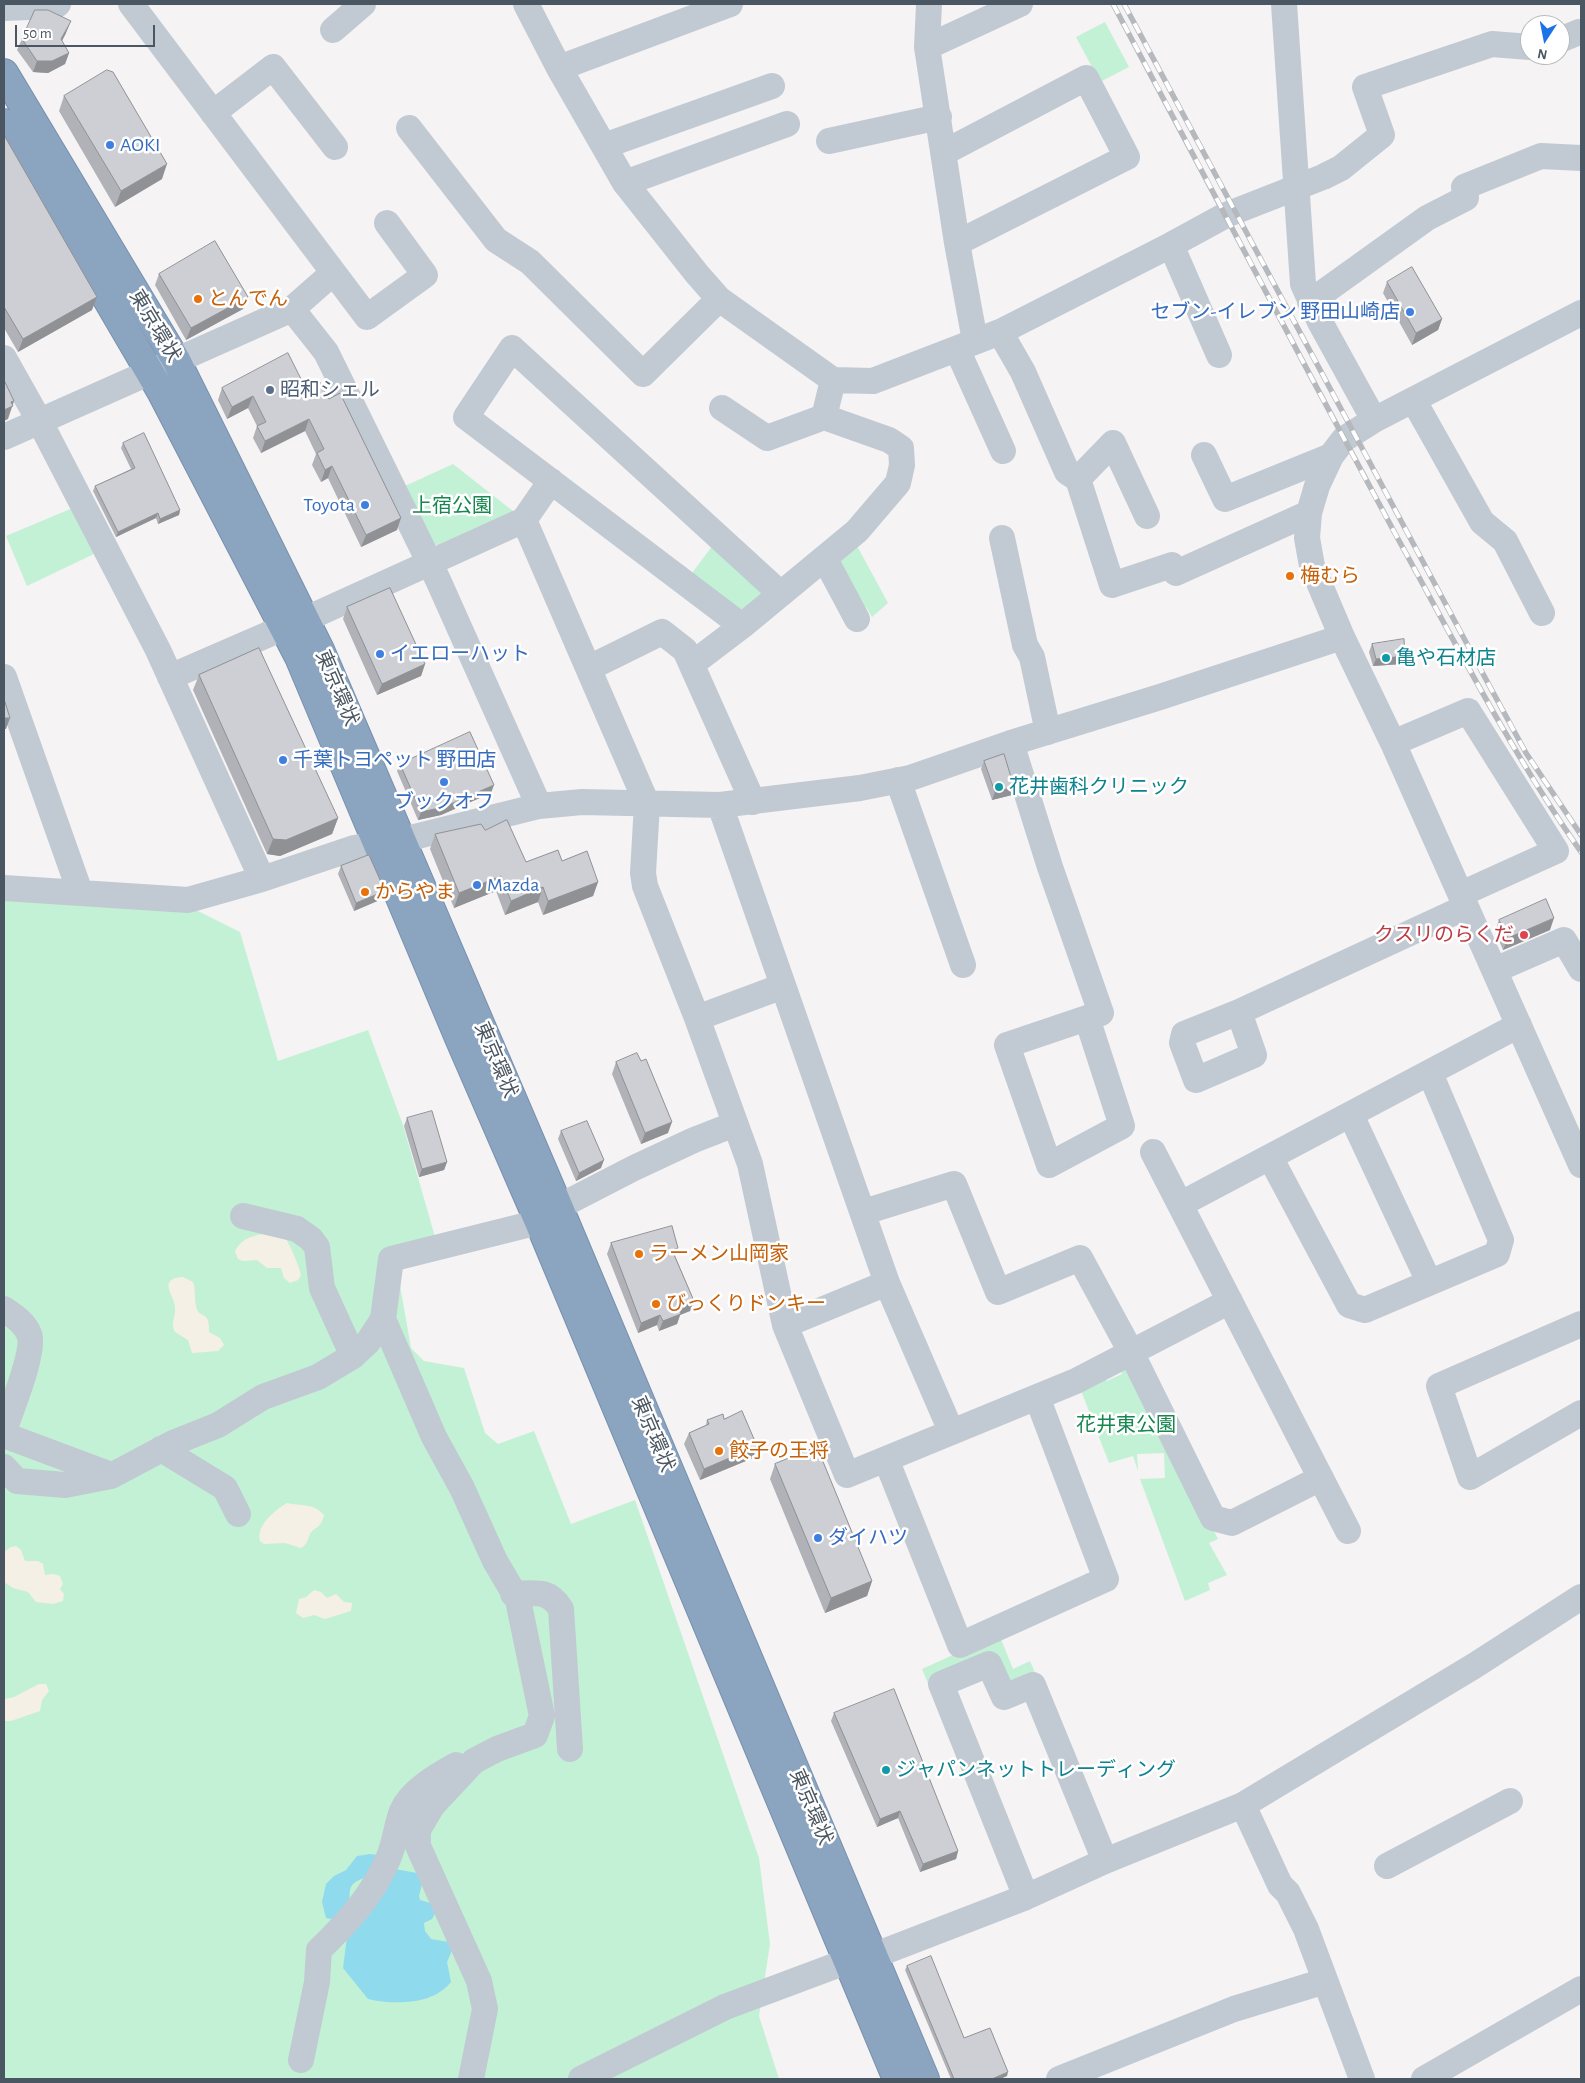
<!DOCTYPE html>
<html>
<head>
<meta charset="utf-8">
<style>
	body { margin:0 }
	#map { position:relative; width:1585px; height:2083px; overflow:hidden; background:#f5f3f3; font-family:"Alegreya Sans",sans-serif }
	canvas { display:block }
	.frame { position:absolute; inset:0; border:5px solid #4a5661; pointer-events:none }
	.north { position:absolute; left:1520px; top:15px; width:50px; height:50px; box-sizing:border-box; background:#fff; border:1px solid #b7bbc0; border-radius:50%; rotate:191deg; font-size:14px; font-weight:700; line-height:20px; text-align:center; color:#4a5661 }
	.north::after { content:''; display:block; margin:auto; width:18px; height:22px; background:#1a73e8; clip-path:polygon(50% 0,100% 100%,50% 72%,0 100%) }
	.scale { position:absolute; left:15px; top:25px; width:140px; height:22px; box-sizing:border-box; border:2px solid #4a5661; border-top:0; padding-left:6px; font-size:15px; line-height:18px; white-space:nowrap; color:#4a5661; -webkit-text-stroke:4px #fff; paint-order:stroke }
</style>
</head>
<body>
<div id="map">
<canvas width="1585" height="2083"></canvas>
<div class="frame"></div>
<div class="north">N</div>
<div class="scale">50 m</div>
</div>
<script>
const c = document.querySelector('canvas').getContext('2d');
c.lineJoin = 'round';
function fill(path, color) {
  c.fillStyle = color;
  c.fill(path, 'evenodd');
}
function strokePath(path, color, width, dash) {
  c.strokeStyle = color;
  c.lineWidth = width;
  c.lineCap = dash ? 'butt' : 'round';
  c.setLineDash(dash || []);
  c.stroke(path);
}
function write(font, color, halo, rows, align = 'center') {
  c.font = font + ' "Alegreya Sans","Noto Sans JP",sans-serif';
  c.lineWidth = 5;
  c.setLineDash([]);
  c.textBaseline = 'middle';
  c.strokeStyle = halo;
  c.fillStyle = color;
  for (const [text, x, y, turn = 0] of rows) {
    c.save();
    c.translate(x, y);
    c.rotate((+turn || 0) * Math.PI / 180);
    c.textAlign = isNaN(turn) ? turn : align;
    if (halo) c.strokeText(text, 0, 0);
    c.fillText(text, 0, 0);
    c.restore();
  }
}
fill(new Path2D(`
	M 1105,22 L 1129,67 L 1100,82 L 1076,37 Z
	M 453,464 L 518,515 L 443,547 L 432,544 L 405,486 Z
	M 75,507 L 98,552 L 27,586 L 6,536 Z
	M 856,544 L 888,603 L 872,617 L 866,607 L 857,605 L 838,556 Z
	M 713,545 L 761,588 L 761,596 L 742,612 L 689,577 Z
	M 4,897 L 188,906 L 240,932 L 278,1061 L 368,1030 L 403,1125 L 437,1244 L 397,1268 L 411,1348 L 424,1361 L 464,1368 L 485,1433 L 498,1444 L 534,1431 L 571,1524 L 635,1500 L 759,1858 L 770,1944 L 759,2016 L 779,2079 L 4,2079 Z
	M 1120,1367 L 1131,1371 L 1218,1539 L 1209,1543 L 1227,1575 L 1208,1583 L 1210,1590 L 1185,1601 L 1140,1479 L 1165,1478 L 1164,1453 L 1137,1454 L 1138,1471 L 1133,1456 L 1109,1463 L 1080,1388 L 1104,1375 L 1107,1381 L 1122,1374 Z
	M 999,1634 L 1013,1669 L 1030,1661 L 1036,1675 L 1012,1687 L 992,1657 L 929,1686 L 922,1669 Z`), '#c3f1d5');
fill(new Path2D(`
	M 262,1234 L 286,1239 C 290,1245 300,1268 301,1275 L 298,1280 L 290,1283 L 284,1278 L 281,1268 L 267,1268 L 257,1260 L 243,1261 L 238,1259 L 235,1251 C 241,1239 250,1237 262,1234 Z
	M 183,1277 L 193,1282 C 196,1290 194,1297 196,1306 C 199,1321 210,1308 209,1332 L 220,1338 L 224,1345 L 218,1351 L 192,1353 L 188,1340 L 175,1332 C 170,1322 176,1317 175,1308 C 175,1295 156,1279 183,1277 Z
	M 287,1503 C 300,1506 314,1503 324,1515 C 321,1529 315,1526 310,1534 C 307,1540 308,1544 301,1548 L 285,1543 L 264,1544 L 260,1541 C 256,1525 275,1510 287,1503 Z
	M 16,1546 L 21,1550 L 25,1561 L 38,1561 L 43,1564 L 45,1575 L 53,1574 L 60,1576 L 63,1584 L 60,1589 L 64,1594 L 63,1601 L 53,1604 L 36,1602 L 28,1592 L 13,1588 L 4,1582 L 4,1552 L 11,1547 Z
	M 314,1590 L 321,1592 L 327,1598 L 336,1594 L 344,1602 L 352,1603 L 351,1611 L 325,1619 L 314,1615 L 303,1618 L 296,1613 L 299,1599 L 306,1597 Z
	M 39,1684 L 46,1684 L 49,1691 L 42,1700 L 40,1711 L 11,1721 L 4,1721 L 4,1699 L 14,1697 Z`), '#f5f0e5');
fill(new Path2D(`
	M 370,1854 L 378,1855 L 370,1876 C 349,1883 349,1885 350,1906 L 337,1920 L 326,1918 L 322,1902 L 326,1884 L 334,1876 L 346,1870 L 357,1856 Z
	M 395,1869 L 417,1873 L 423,1880 L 419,1896 L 420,1900 L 434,1904 L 436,1912 L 432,1919 L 424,1923 L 425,1931 L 431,1939 L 449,1942 L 453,1948 L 447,1962 L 451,1982 C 433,2005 395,2005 368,1999 L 343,1968 L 347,1937 Z`), '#90daee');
const highway = new Path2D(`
	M 4,73 L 176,360 L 320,650 L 559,1208 L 925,2079
	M 4,123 L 162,393 L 299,657 L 459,1038 L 539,1222 L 897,2079`);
strokePath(highway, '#7690ad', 30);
strokePath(new Path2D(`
	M 131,4 L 367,317 L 425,275 L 387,223
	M 526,4 L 559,68 L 625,183 L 697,274 L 719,299 L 833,380 L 873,381 L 1000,332 L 1171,245 L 1226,215 L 1323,177 L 1341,168 L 1382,135 L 1365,87 L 1492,44 L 1530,47
	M 929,4 L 927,47 L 957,243 L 975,341
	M 1284,4 L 1303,284 L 1320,322 L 1374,420
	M 4,8 L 54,6 L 58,4
	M 333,30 L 363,4
	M 1560,40 L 1579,32
	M 927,47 L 1020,4
	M 559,68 L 730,4
	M 213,113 L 273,67 L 335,147
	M 409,128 L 496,240 L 530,262 L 643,374 L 719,299
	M 829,141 L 939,117
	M 604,146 L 772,86
	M 945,152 L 1086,78 L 1127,157 L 957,243
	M 625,183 L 787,124
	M 1171,245 L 1219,355
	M 1310,302 L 1427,218 L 1466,198 L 1464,187 L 1541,156 L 1581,158
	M 292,309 L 326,352 L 438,580 L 539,806
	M 1581,313 L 1374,420 L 1344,439 L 1331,456 L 1317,486 L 1309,513 L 1307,538 L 1312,566 L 1342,637 L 1393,743 L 1581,1165
	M 1000,332 L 1023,372 L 1067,472 L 1078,479 L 1112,585 L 1172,565 L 1176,573 L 1309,513
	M 957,349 L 1003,451
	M 4,358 L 40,422 L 158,650 L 262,879
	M 1414,401 L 1482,522 L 1505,541 L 1542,613
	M 722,408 L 767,438 L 824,417
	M 4,437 L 292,309 L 333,273
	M 1204,455 L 1225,499 L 1331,456
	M 1078,479 L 1113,443 L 1147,516
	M 524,520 L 647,804 L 643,873 L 645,886 L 697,1018 L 750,1164 L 785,1325 L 847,1475 L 1076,1381 L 1230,1301
	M 1002,538 L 1025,645 L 1032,657 L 1048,732
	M 825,559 L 857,619
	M 306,619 L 524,520 L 551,481
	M 742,626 L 466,417 L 512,348 L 781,594
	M 692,664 L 742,626 L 857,531 L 898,483 L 902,465 L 901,448 L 889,440 L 824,417 L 833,380
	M 589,668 L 662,632 L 685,650 L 753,802
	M 4,677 L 80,892
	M 170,677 L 269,634
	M 1011,743 L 1050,867 L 1101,1013 L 1087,1018
	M 1393,743 L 1468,711 L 1556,851 L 1461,894
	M 898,780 L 963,965
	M 720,805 L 887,1283 L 951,1431
	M 4,888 L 188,900 L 262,879 L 354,848 L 402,840 L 539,806 L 582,802 L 720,805 L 860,788 L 910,778 L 1011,743 L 1160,697 L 1342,637
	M 1495,970 L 1564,940 L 1581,969
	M 1239,1012 L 1254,1055 L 1196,1080 L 1182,1043 L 1184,1034 L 1239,1012 L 1466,907
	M 697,1018 L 783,986
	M 1087,1018 L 1122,1126 L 1049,1165 L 1007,1045 Z
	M 1351,1115 L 1429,1282
	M 1153,1152 L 1348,1531
	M 1270,1157 L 1349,1305 L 1365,1310 L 1497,1254 L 1501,1240 L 1430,1073
	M 1181,1204 L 1519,1025
	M 864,1212 L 954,1184 L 998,1292 L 1080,1258 L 1131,1352 L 1213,1518 L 1232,1523 L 1321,1478
	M 243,1216 L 297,1229 L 311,1239 L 317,1247 L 322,1288 L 353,1356
	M 4,1309 C 13,1315 25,1323 29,1334 C 36,1350 10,1412 4,1431
	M 1581,1324 L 1439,1386 L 1470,1477 L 1581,1413
	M 785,1325 L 887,1283
	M 4,1435 L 111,1475
	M 161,1449 L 225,1488 L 238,1514
	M 886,1459 L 960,1645 L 1106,1579 L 1037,1397
	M 4,1467 L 17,1481 L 65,1485 L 111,1476 L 173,1443 L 218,1425 L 263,1397 L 318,1377 L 353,1356 L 368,1342 L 383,1319
	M 513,1594 C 536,1593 548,1589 561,1609 L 570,1749
	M 1243,1805 L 1280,1885 L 1288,1893 L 1306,1929 L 1362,2079
	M 1387,1866 L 1510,1801
	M 1026,1897 L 941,1684 L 989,1664 L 1004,1697 L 1033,1685 L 1105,1861
	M 301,2060 L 317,1982 L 319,1950 C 346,1924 373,1895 388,1859 C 395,1844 396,1826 402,1811 C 410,1791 438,1775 456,1765
	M 471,2079 L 485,2009 L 479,1981 L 418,1846 L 418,1830 L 432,1806 L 474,1761 L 497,1749 L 535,1735 L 542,1716 L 518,1600 L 495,1561 L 462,1488 L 434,1437 L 383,1319 L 391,1259 L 539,1222 L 572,1200 L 634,1168 L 694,1140 L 735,1124
	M 581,2079 L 725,2007 L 848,1961 L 873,1956 L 1026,1897 L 1105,1861 L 1243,1805 L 1474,1666 L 1581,1597
	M 1059,2079 L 1234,2009 L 1325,1981
	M 1424,2079 L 1581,1989`), '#c1cad2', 26);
strokePath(highway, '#8ba5c1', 28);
const rail = new Path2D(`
	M 1113,4 C 1208,181 1301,360 1397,537 C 1456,644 1511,752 1581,852
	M 1124,4 L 1489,685 L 1526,753 L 1581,835`);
strokePath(rail, '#b5b8bd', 5.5);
strokePath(rail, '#fff', 4, [11]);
fill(new Path2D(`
	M 66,33 L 62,41 L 69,53 L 65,64 L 48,73 L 33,72 L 17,50 L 22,39 Z
	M 64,96 L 162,179 L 115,207 L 59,111 Z
	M 4,135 L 92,310 L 18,352 L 4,328 Z
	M 159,274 L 243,309 L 186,340 L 155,285 Z
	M 1387,282 L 1442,319 L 1438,330 L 1412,345 L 1383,293 Z
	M 222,388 L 306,389 L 397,530 L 361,547 L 328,478 L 321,482 L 312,465 L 316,454 L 305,431 L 261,453 L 253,438 L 257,426 L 248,408 L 227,419 L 218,400 Z
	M 123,443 L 180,510 L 179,515 L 158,524 L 156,518 L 116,537 L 93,491 L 95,486 L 131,469 L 121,448 Z
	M 347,607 L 425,664 L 421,676 L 377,695 L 343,619 Z
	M 1372,644 L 1405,656 L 1402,664 L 1373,666 L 1369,652 Z
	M 199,675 L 338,818 L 332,834 L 280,856 L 267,854 L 193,690 Z
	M 984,761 L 1014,787 L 1012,795 L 992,800 L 981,769 Z
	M 400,764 L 491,793 L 441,815 L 418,820 L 397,771 Z
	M 485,830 L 526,862 L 562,861 L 598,882 L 593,896 L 543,915 L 538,902 L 505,915 L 496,891 L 454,908 L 430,849 L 435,834 Z
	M 341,866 L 385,891 L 382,899 L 354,911 L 338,874 Z
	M 1499,920 L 1550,930 L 1503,950 L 1495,931 Z
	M 616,1062 L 668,1133 L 641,1144 L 612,1074 Z
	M 407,1118 L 447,1162 L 444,1170 L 419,1177 L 404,1126 Z
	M 561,1131 L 601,1168 L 576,1181 L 558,1139 Z
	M 611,1243 L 678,1248 L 675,1256 L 694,1301 L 690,1311 L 680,1315 L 677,1324 L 659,1331 L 657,1325 L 638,1333 L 607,1254 Z
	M 724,1419 L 753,1458 L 700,1480 L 684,1444 L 689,1433 L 706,1425 L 707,1420 Z
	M 775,1464 L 872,1581 L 867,1596 L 825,1613 L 770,1479 Z
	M 834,1713 L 958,1851 L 956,1859 L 920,1872 L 898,1818 L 877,1827 L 831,1721 Z
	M 907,1966 L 964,2038 L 1007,2076 L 1000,2079 L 951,2079 L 905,1970 Z`), '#b0b2b7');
fill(new Path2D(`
	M 71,21 L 66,33 L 57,50 L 61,39 Z
	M 69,53 L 65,64 L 48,73 L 33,72 L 37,61 Z
	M 167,164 L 162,179 L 115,207 L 121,191 Z
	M 97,297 L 92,310 L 18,352 L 23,339 Z
	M 248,297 L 243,309 L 186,340 L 191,328 Z
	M 1442,319 L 1438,330 L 1412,345 L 1416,333 Z
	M 253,396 L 248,408 L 227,419 L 232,407 Z
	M 14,401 L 8,419 L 4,421 L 4,410 L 11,402 Z
	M 309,419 L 305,431 L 261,453 L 265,441 Z
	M 332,466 L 328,478 L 321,482 L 325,470 Z
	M 180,510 L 179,515 L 158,524 L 160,519 Z
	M 158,513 L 156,518 L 116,537 L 118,532 Z
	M 401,518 L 397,530 L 361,547 L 366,535 Z
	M 1405,656 L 1402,664 L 1373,666 L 1376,659 Z
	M 425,664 L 421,676 L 377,695 L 382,684 Z
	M 4,718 L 10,718 L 6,729 L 4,729 Z
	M 494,785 L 491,793 L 441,815 L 418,820 L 421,812 Z
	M 1014,787 L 1012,795 L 992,800 L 995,792 Z
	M 338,818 L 332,834 L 280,856 L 267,854 L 273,839 Z
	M 501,876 L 496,891 L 454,908 L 459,893 Z
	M 598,882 L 593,896 L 543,915 L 548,901 Z
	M 543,887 L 538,902 L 505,915 L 511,901 Z
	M 385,891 L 382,899 L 354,911 L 356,903 Z
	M 1554,918 L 1550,930 L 1503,950 L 1508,938 Z
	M 672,1122 L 668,1133 L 641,1144 L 645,1133 Z
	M 604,1160 L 601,1168 L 576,1181 L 579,1173 Z
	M 447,1162 L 444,1170 L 419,1177 L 422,1169 Z
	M 678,1248 L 674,1258 L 672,1250 Z
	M 694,1301 L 690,1311 L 680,1315 L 677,1324 L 659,1331 L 663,1321 L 678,1307 Z
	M 660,1315 L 657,1325 L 638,1333 L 641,1323 Z
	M 757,1446 L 753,1458 L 700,1480 L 704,1469 Z
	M 872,1581 L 867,1596 L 825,1613 L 831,1598 Z
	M 900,1811 L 898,1818 L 877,1827 L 880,1819 Z
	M 958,1851 L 956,1859 L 920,1872 L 923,1864 Z
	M 1008,2072 L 1007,2076 L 1000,2079 L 992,2079 Z`), '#909195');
const building = new Path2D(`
	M 35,10 L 48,10 L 71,21 L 61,39 L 69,53 L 52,61 L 37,61 L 22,39 Z
	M 107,70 L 113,72 L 167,164 L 121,191 L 64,96 Z
	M 4,135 L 97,297 L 23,339 L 4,307 Z
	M 215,241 L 248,297 L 191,328 L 159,274 Z
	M 1412,267 L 1442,319 L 1416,333 L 1387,282 Z
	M 288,353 L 306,389 L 320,382 L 329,399 L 340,393 L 401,518 L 366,535 L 332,466 L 325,470 L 317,453 L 324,449 L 309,419 L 265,441 L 257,426 L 266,422 L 253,396 L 232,407 L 222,388 Z
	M 4,380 L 14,401 L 11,402 L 13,406 L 4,410 Z
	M 144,433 L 180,510 L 160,519 L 158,513 L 118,532 L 95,486 L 135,468 L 123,443 Z
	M 390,588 L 425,664 L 382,684 L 347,607 Z
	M 1404,639 L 1405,656 L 1376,659 L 1372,644 Z
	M 259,648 L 338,818 L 286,840 L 273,839 L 199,675 Z
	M 4,699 L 10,718 L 4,718 Z
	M 470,732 L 494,785 L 444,807 L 421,812 L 400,764 Z
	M 1004,754 L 1014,787 L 995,792 L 984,761 Z
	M 507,820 L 526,862 L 558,850 L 562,861 L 587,851 L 598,882 L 548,901 L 543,887 L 511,901 L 501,876 L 459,893 L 435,834 L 481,824 L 485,830 Z
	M 369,855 L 385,891 L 356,903 L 341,866 Z
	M 1546,899 L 1554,918 L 1508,938 L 1499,920 Z
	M 637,1053 L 641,1061 L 646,1059 L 672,1122 L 645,1133 L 616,1062 Z
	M 432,1111 L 447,1162 L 422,1169 L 407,1118 Z
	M 587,1121 L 604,1160 L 579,1173 L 561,1131 Z
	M 672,1226 L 678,1248 L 672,1250 L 694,1301 L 678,1307 L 681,1314 L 663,1321 L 660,1315 L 641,1323 L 611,1243 Z
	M 742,1411 L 757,1446 L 704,1469 L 689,1433 L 709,1424 L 707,1420 L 723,1414 L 724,1419 Z
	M 817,1447 L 872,1581 L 831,1598 L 775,1464 Z
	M 894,1689 L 958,1851 L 923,1864 L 900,1811 L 880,1819 L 834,1713 Z
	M 931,1956 L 964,2038 L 990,2028 L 1008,2072 L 992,2079 L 954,2079 L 907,1966 Z`);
fill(building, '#cdcfd5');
strokePath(building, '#909195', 1);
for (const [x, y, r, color] of [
	[110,145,5,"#3f7fe0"],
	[198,299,5,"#e8710a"],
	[1410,312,5,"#3f7fe0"],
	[270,390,5,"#5c6f8a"],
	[365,505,5,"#3f7fe0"],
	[1290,576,5,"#e8710a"],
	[380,654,5,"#3f7fe0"],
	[1386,658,5,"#0f9aa8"],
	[283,760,5,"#3f7fe0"],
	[444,782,5,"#3f7fe0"],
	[999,787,5,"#0f9aa8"],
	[477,885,5,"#3f7fe0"],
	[365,892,5,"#e8710a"],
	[1524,935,5,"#e0444e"],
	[639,1254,5,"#e8710a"],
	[656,1304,5,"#e8710a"],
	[719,1451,5,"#e8710a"],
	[818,1538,5,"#3f7fe0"],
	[886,1770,5,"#0f9aa8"]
]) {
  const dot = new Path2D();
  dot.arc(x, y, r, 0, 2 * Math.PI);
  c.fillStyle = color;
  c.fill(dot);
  strokePath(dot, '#fff', 2);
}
write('20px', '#366cbe', '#fff', [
	["AOKI",120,145],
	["セブン-イレブン 野田山崎店",1400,312,"right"],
	["Toyota",355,505,"right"],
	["イエローハット",390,654],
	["千葉トヨペット 野田店",293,760],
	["ブックオフ",444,802,"center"],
	["Mazda",487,885],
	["ダイハツ",828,1538]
], 'left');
write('20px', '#c56008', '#fff', [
	["とんでん",208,299],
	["梅むら",1300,576],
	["からやま",375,892],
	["ラーメン山岡家",649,1254],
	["びっくりドンキー",666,1304],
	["餃子の王将",729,1451]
], 'left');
write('20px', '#4a5661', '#fff', [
	["東京環状",155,326,59],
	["東京環状",337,688,67],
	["東京環状",496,1060,67],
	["東京環状",653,1434,67],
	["東京環状",811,1807,67]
]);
write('20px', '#4e5e75', '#fff', [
	["昭和シェル",280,390]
], 'left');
write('20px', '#17864f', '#fff', [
	["上宿公園",452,506],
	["花井東公園",1126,1425]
]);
write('20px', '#0d838f', '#fff', [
	["亀や石材店",1396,658],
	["花井歯科クリニック",1009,787],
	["ジャパンネットトレーディング",896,1770]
], 'left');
write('20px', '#be3a42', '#fff', [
	["クスリのらくだ",1514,935]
], 'right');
</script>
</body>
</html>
